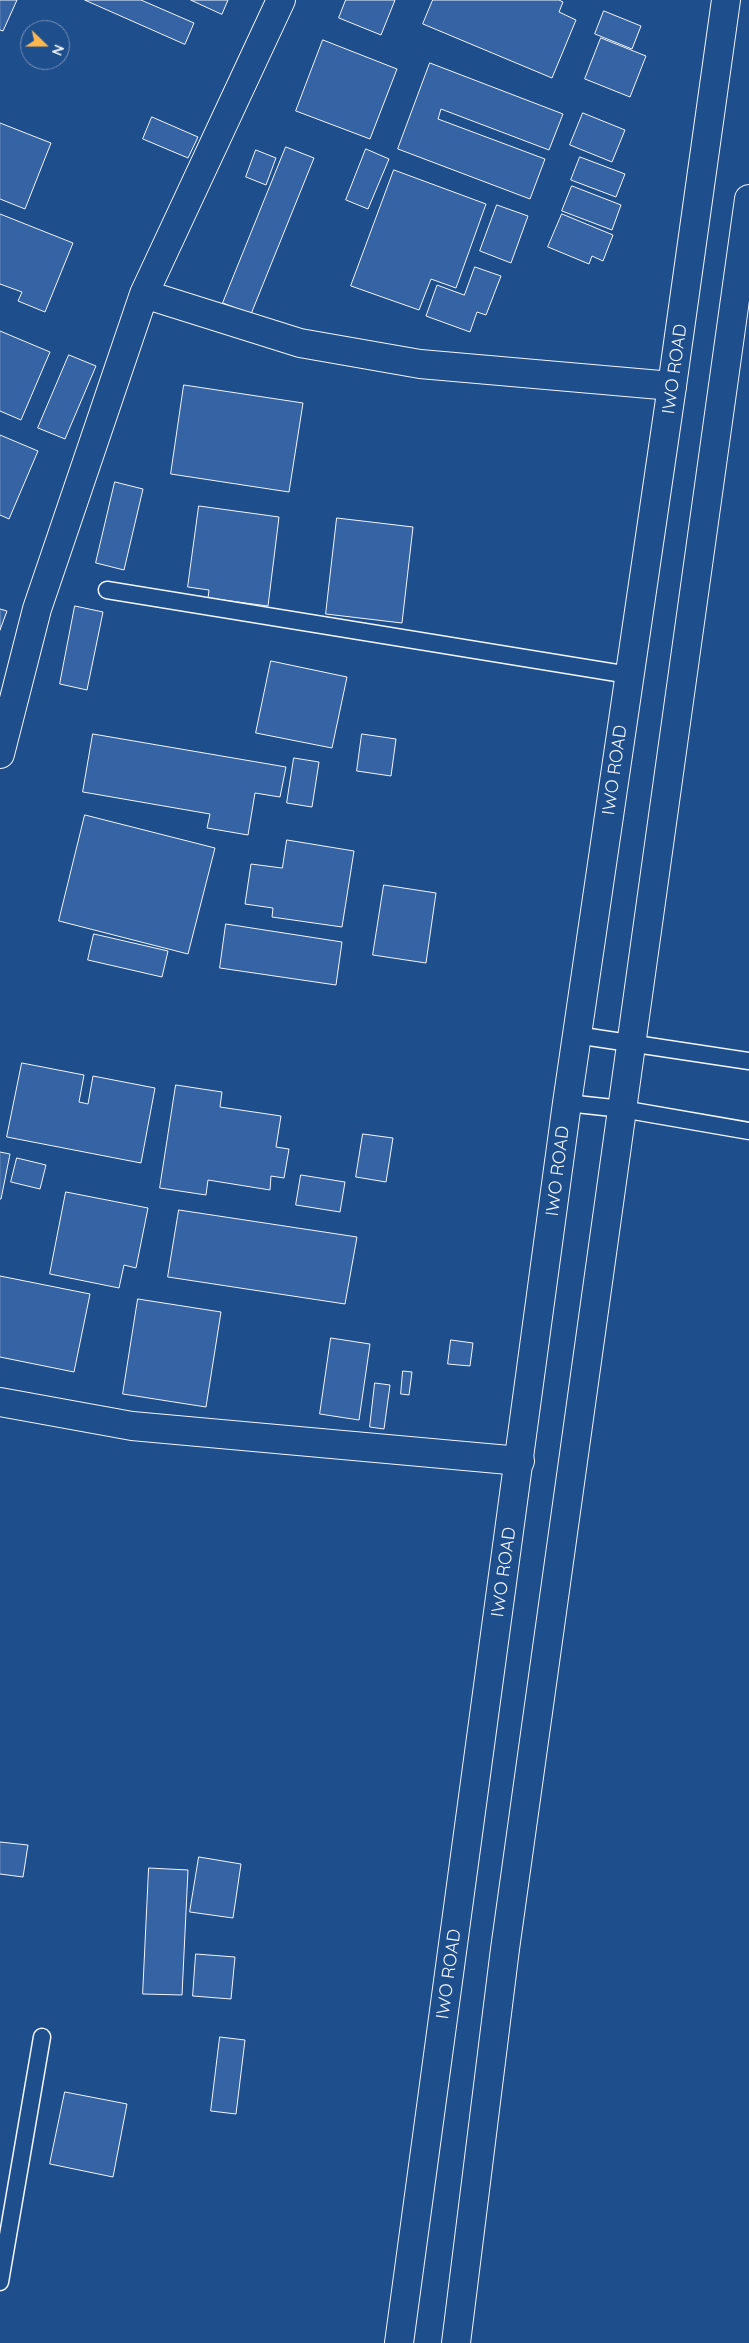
<!DOCTYPE html>
<html>
<head>
<meta charset="utf-8">
<style>
	body { margin:0 }
	#map { position:relative; width:749px; height:2343px; overflow:hidden; background:#1f4e8c; font-family:Quicksand,sans-serif }
	canvas { display:block }
	.north { position:absolute; left:20px; top:20px; width:50px; height:50px; box-sizing:border-box; background:#1f4e8c; border:1px solid #7391ba; border-radius:50%; rotate:112deg; font-size:14px; font-weight:700; line-height:20px; text-align:center; color:#f2f6ff }
	.north::after { content:''; display:block; margin:auto; width:18px; height:22px; background:#ffb74d; clip-path:polygon(50% 0,100% 100%,50% 72%,0 100%) }
</style>
</head>
<body>
<div id="map">
<canvas width="749" height="2343"></canvas>
<div class="north">N</div>
</div>
<script>
const c = document.querySelector('canvas').getContext('2d');
c.lineJoin = 'round';
function fill(path, color) {
  c.fillStyle = color;
  c.fill(path, 'evenodd');
}
function strokePath(path, color, width, dash) {
  c.strokeStyle = color;
  c.lineWidth = width;
  c.lineCap = dash ? 'butt' : 'round';
  c.setLineDash(dash || []);
  c.stroke(path);
}
function write(font, color, halo, rows, align = 'center') {
  c.font = font + ' Quicksand,sans-serif';
  c.lineWidth = 4;
  c.setLineDash([]);
  c.textBaseline = 'middle';
  c.strokeStyle = halo;
  c.fillStyle = color;
  for (const [text, x, y, turn = 0] of rows) {
    c.save();
    c.translate(x, y);
    c.rotate((+turn || 0) * Math.PI / 180);
    c.textAlign = isNaN(turn) ? turn : align;
    if (halo) c.strokeText(text, 0, 0);
    c.fillText(text, 0, 0);
    c.restore();
  }
}
const building = new Path2D(`
	M 0,0 L 17,0 L 3,31 L 0,30 Z
	M 85,0 L 141,0 L 194,23 L 185,44 Z
	M 191,0 L 228,0 L 222,14 Z
	M 346,0 L 395,0 L 381,35 L 339,18 Z
	M 433,0 L 559,0 L 563,2 L 559,12 L 576,20 L 552,78 L 423,24 Z
	M 604,11 L 641,26 L 632,49 L 595,34 Z
	M 601,38 L 646,56 L 630,97 L 585,79 Z
	M 323,40 L 397,69 L 370,139 L 296,111 Z
	M 430,63 L 563,114 L 549,150 L 441,109 L 438,119 L 545,159 L 530,199 L 398,149 Z
	M 583,113 L 625,130 L 612,162 L 570,145 Z
	M 152,117 L 198,137 L 188,158 L 143,139 Z
	M 0,123 L 51,143 L 25,209 L 0,199 Z
	M 286,147 L 314,158 L 251,314 L 223,303 Z
	M 366,149 L 389,159 L 368,209 L 346,200 Z
	M 256,150 L 276,158 L 266,185 L 246,177 Z
	M 580,157 L 625,174 L 616,197 L 571,180 Z
	M 394,170 L 486,204 L 456,288 L 431,279 L 419,310 L 351,286 Z
	M 572,186 L 621,205 L 612,230 L 562,211 Z
	M 497,205 L 528,216 L 511,263 L 480,251 Z
	M 0,214 L 73,243 L 45,312 L 18,301 L 22,292 L 0,284 Z
	M 562,214 L 613,235 L 603,261 L 592,256 L 589,264 L 548,247 Z
	M 475,267 L 501,276 L 486,315 L 477,312 L 470,332 L 426,316 L 437,285 L 464,295 Z
	M 0,331 L 50,352 L 21,420 L 0,411 Z
	M 69,355 L 96,366 L 65,439 L 38,428 Z
	M 184,385 L 303,403 L 289,492 L 171,474 Z
	M 0,435 L 38,451 L 9,519 L 0,515 Z
	M 115,482 L 143,489 L 124,570 L 96,563 Z
	M 199,506 L 279,517 L 268,606 L 208,598 L 209,590 L 188,587 Z
	M 337,518 L 413,527 L 402,623 L 326,614 Z
	M 75,606 L 103,612 L 87,690 L 60,684 Z
	M 0,609 L 7,611 L 0,630 Z
	M 271,661 L 347,677 L 332,748 L 256,733 Z
	M 93,734 L 286,767 L 280,797 L 255,793 L 248,835 L 207,828 L 210,814 L 83,792 Z
	M 362,734 L 396,739 L 391,776 L 357,771 Z
	M 294,758 L 319,762 L 312,807 L 287,803 Z
	M 85,815 L 215,848 L 188,954 L 59,921 Z
	M 287,840 L 354,851 L 342,927 L 272,917 L 273,908 L 245,904 L 251,864 L 282,868 Z
	M 384,885 L 436,893 L 426,963 L 373,955 Z
	M 226,924 L 342,942 L 336,985 L 220,968 Z
	M 94,934 L 168,951 L 162,977 L 88,960 Z
	M 22,1063 L 84,1075 L 79,1102 L 88,1104 L 93,1076 L 155,1088 L 141,1163 L 7,1137 Z
	M 176,1085 L 222,1092 L 220,1107 L 281,1116 L 276,1147 L 289,1149 L 284,1178 L 271,1176 L 270,1190 L 208,1180 L 206,1195 L 160,1188 Z
	M 363,1134 L 393,1138 L 386,1182 L 356,1177 Z
	M 0,1152 L 10,1154 L 1,1199 L 0,1199 Z
	M 17,1158 L 46,1165 L 40,1189 L 11,1182 Z
	M 301,1175 L 345,1182 L 340,1212 L 296,1205 Z
	M 66,1192 L 148,1208 L 136,1268 L 124,1265 L 119,1288 L 50,1274 Z
	M 179,1210 L 357,1237 L 345,1304 L 168,1277 Z
	M 0,1276 L 90,1294 L 74,1372 L 0,1357 Z
	M 138,1299 L 221,1312 L 206,1407 L 123,1394 Z
	M 331,1338 L 370,1344 L 359,1420 L 320,1414 Z
	M 451,1340 L 473,1343 L 470,1366 L 448,1364 Z
	M 403,1371 L 412,1372 L 409,1395 L 401,1394 Z
	M 375,1383 L 390,1385 L 384,1429 L 370,1427 Z
	M 0,1842 L 28,1845 L 23,1877 L 0,1874 Z
	M 199,1857 L 241,1864 L 233,1918 L 190,1912 Z
	M 149,1868 L 188,1870 L 182,1995 L 143,1994 Z
	M 196,1954 L 235,1957 L 231,1999 L 193,1996 Z
	M 220,2037 L 245,2040 L 236,2114 L 211,2111 Z
	M 65,2092 L 127,2104 L 113,2177 L 50,2164 Z`);
fill(building, '#3563a3');
strokePath(building, '#f2f6ff', 1);
const lane = new Path2D(`
	M 107,590 L 629,675
	M 576,1035 L 749,1061
	M 567,1103 L 622,1109 L 749,1131
	M 0,2282 L 42,2037`);
const street = new Path2D(`
	M 144,294 L 300,343 L 420,364 L 672,386
	M 0,754 L 37,609 L 144,294 L 281,0
	M 0,1402 L 132,1426 L 520,1461`);
const primary = new Path2D(`
	M 399,2343 L 567,1103 L 672,386 L 726,0
	M 456,2343 L 505,1949 L 749,199`);
strokePath(lane, '#f2f6ff', 19);
strokePath(street, '#f2f6ff', 30);
strokePath(primary, '#f2f6ff', 30);
strokePath(lane, '#1f4e8c', 16);
strokePath(street, '#1f4e8c', 28);
strokePath(primary, '#1f4e8c', 28);
write('18px', '#f2f6ff', '#1f4e8c', [
	["IWO ROAD",675,369,-82],
	["IWO ROAD",615,770,-82],
	["IWO ROAD",558,1171,-83],
	["IWO ROAD",504,1572,-82],
	["IWO ROAD",449,1974,-82]
]);
</script>
</body>
</html>
